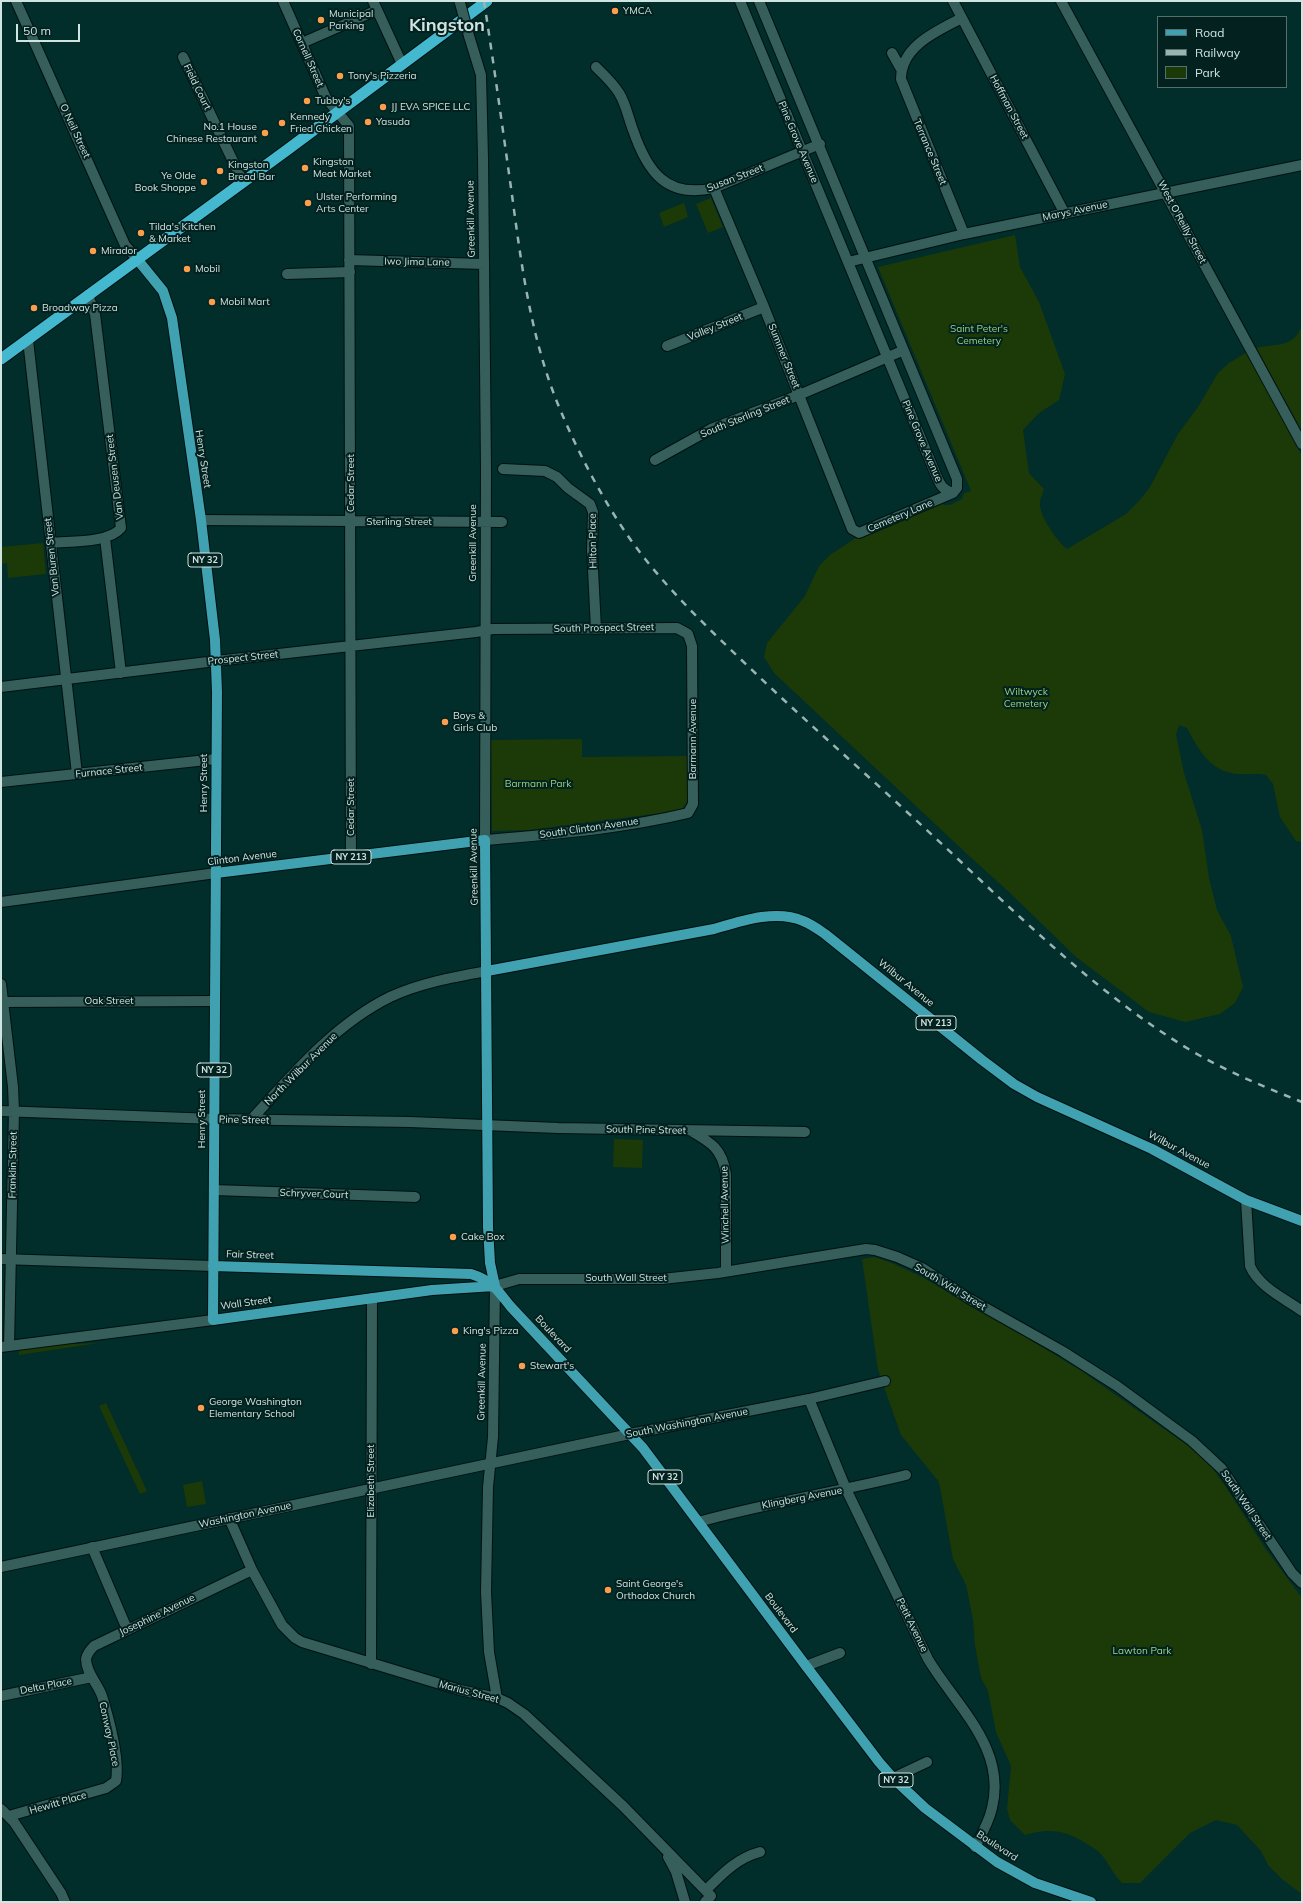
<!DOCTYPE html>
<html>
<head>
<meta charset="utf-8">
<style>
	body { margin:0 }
	#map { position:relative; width:1303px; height:1903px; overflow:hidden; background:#012d2a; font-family:Mulish,sans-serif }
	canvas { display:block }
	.frame { position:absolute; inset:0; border:2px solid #d0e5e2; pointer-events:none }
	.legend { position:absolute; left:1157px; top:16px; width:130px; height:72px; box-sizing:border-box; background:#03211f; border:1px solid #556f6d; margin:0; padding:5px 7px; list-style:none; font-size:12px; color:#d0e5e2 }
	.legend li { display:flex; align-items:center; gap:8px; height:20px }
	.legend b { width:20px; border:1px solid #556f6d }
	.scale { position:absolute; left:16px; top:24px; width:64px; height:18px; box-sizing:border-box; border:2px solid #d0e5e2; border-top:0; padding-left:5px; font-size:12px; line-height:14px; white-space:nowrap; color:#d0e5e2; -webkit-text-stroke:3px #03211f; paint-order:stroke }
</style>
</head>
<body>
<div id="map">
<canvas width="1303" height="1903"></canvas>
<div class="frame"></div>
<ul class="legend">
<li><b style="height:5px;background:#40a2b1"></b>Road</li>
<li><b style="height:5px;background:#99b4b1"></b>Railway</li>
<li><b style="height:11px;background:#1b3a08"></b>Park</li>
</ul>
<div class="scale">50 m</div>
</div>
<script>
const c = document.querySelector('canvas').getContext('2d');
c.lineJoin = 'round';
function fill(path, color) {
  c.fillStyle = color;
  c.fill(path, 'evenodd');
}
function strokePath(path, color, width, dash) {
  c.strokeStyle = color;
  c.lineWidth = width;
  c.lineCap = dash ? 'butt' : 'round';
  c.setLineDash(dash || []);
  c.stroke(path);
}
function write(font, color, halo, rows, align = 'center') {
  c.font = font + ' Mulish,sans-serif';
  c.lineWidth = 4;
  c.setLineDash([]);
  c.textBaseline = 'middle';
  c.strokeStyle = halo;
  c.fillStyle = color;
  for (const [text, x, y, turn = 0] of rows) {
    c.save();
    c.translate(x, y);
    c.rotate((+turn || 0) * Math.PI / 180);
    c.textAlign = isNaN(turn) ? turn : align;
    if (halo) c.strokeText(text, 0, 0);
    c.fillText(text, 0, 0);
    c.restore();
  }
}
fill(new Path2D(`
	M 711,198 L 723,227 L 708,233 L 696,204 Z
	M 684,203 L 688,217 L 664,227 L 659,213 Z
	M 1015,235 L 1020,267 L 1039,302 L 1065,374 L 1059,400 L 1039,413 L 1023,430 L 1029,473 L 1044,489 C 1043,493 1041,497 1040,501 C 1038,515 1057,541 1067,549 L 1126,514 L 1139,501 L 1150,487 L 1178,434 L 1198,407 L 1218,373 L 1229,363 L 1247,352 L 1302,456 L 1302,842 L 1296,841 L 1280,817 L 1273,784 L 1266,775 C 1256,773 1247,775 1238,774 C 1210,772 1199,750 1187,728 L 1179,725 L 1176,735 L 1184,773 L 1202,830 L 1209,878 L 1217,910 L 1231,936 L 1243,987 L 1235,1003 L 1220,1014 L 1185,1022 L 1149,1012 L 1076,957 L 1010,893 L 967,854 L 774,673 L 764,657 L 767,643 L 805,596 L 819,566 L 830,555 L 857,537 L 943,502 L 944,505 L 950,505 L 962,499 L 964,493 L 971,491 L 878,267 Z
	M 1302,326 L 1302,434 L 1256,348 C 1267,345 1285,346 1293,339 C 1297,336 1300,330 1302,326 Z
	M 43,543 L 46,574 L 8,578 L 7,563 L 1,564 L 1,547 Z
	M 582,739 L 582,757 L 689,756 L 689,799 L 682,809 L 677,811 L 529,830 L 492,831 L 491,740 Z
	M 614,1139 L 643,1140 L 642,1168 L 613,1167 Z
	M 875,1257 L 892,1263 L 922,1277 L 1001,1322 L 1083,1372 L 1194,1450 L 1211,1466 L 1224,1484 L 1265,1548 L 1302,1598 L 1302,1894 L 1283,1880 L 1268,1865 L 1261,1851 L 1237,1825 L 1216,1820 L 1190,1833 L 1140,1883 L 1122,1883 C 1113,1874 1107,1860 1100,1853 C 1097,1849 1091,1847 1087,1844 C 1065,1830 1050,1828 1025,1835 L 1010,1820 L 1007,1809 L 1011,1766 L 996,1732 L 988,1691 L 981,1678 L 975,1646 L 973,1619 L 966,1585 L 953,1559 L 939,1482 L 901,1435 L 878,1370 L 862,1259 Z
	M 68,1342 L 73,1344 L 99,1343 L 19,1355 L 19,1347 Z
	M 106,1403 L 147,1491 L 140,1494 L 99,1406 Z
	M 202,1481 L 206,1504 L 187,1507 L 183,1485 Z`), '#1b3a08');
const minor = new Path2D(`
	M 283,1 L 326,98 L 349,126 L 351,857
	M 373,1 L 402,64
	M 740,1 L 936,475 C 940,484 942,490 953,493
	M 759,1 L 957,479 L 957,488 L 953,493
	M 953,1 L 1065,214
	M 962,18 C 937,31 901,46 901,79 L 964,234
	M 302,43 L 377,10
	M 892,53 L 901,69
	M 183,57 L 243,182
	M 596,67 C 604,75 613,83 619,93 C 626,104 628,117 633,130 C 647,171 666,199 714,188 L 820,144
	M 714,188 L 764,307 L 852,529 L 859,533 L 953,493
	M 349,260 L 484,264
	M 848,262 L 964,234 L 1302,165
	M 287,274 L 350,272
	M 28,340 L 77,774
	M 667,346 L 764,307
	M 655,460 L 711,429 L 799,395 L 902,351
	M 503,469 L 545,471 L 557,477 L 568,488 L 590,504 L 593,512 L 592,550 L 596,629
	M 201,520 L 502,522
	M 105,538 L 121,673
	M 51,543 C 70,541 109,543 121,528 L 95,314 L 88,295
	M 1,687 L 216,661 L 476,632 L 493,629 L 677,628 L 688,634 L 692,646 L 693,804 L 688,813 C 622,829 553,834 485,840 L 486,469 L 483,158 L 481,75 L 469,36
	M 1,782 L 216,759
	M 1,902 L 216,873
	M 1,984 L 13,1087 L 14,1111 L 9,1346
	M 3,1002 L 215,1001
	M 1,1111 L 214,1119 L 410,1122 L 558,1128 L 805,1132
	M 251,1120 C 292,1075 335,1024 390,997 C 420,983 454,977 487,971
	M 691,1131 C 712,1143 722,1149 726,1174 L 726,1271
	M 214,1190 L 415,1197
	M 1246,1200 L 1250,1266 C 1259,1287 1284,1298 1302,1311
	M 1,1259 L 213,1266
	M 1,1347 L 213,1320
	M 809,1399 L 846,1489 L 928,1659 C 956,1706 1007,1748 992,1808 C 989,1822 982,1834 975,1847
	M 630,1434 L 809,1399 L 885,1381
	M 229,1518 L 252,1570 L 282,1625 L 295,1638 L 302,1642 L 460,1690 L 497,1698 L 508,1703 L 524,1714 L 623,1806 L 711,1896 L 705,1902
	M 698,1522 C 766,1503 837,1492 906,1475
	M 92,1547 L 127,1629
	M 371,1664 L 372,1298
	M 806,1666 L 840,1653
	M 1,1696 L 92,1677
	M 497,1698 L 489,1652 L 486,1592 L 488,1487 L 493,1437 L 495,1286 L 519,1279 L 662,1279 L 718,1273 L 866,1249 L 875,1250 L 897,1257 L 922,1268 L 968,1298 L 1062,1351 L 1117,1386 L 1192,1441 L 1222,1469 L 1292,1573 L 1302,1583
	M 893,1778 L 927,1762
	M 1,1809 L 14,1822 L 61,1893 L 65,1902
	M 9,1816 L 106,1788 L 116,1781 C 120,1758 109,1719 102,1696 C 98,1684 86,1673 86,1659 C 87,1654 91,1649 94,1646 L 252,1570
	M 668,1857 L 676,1872 L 685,1902
	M 706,1890 C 722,1874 737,1858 760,1852`);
const tertiary = new Path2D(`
	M 16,1 L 125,245 L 137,259
	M 1061,1 L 1302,444`);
const secondary = new Path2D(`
	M 1,1567 L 630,1434`);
const primary = new Path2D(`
	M 137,259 L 163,291 L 172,318 L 201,520 L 215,640 L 217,692 L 213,1320 L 432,1290 L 495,1286
	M 216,873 L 485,840 L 488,1227 L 490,1263 L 495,1286
	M 487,971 L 714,929 C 741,921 776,909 803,921 C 811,924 818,929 825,934 L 982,1060 L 1014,1084 L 1037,1097 L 1152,1149 L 1246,1200 L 1302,1221
	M 213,1266 L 471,1274 C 493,1281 497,1290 511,1307 L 643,1448 L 806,1666 L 879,1762 L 893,1778 L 925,1808 L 997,1862 L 1035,1883 L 1091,1902`);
const trunk = new Path2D(`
	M 1,359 L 287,150 L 487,1`);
strokePath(minor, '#011211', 12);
strokePath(tertiary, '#011211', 12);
strokePath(secondary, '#011211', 12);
strokePath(primary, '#011211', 12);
strokePath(trunk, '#011211', 13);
strokePath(minor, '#365e5a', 10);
strokePath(tertiary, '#365e5a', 10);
strokePath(secondary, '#365e5a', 10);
strokePath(primary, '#40a2b1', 10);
strokePath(trunk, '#44b8ce', 11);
strokePath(new Path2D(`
	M 484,1 C 494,66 503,131 512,195 C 522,270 532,345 562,414 C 580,456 602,498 628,536 C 663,586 707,627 751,669 C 802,718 855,764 907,812 C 998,894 1084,986 1190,1050 C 1226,1071 1264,1087 1302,1102`), '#99b4b1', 2.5, [7, 7]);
const minorBridge = new Path2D(`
	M 460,3 L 469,36`);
strokePath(minorBridge, '#011211', 12, []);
strokePath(minorBridge, '#365e5a', 10);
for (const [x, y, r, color] of [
	[615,11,4,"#fa9f4f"],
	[321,20,4,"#fa9f4f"],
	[340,76,4,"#fa9f4f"],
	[307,101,4,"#fa9f4f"],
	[383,107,4,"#fa9f4f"],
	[368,122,4,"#fa9f4f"],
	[282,123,4,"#fa9f4f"],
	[265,133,4,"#fa9f4f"],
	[305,168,4,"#fa9f4f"],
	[220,171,4,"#fa9f4f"],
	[204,182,4,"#fa9f4f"],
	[308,203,4,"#fa9f4f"],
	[141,233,4,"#fa9f4f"],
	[93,251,4,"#fa9f4f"],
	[187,269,4,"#fa9f4f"],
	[212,302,4,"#fa9f4f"],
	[34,308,4,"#fa9f4f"],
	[445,722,4,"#fa9f4f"],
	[453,1237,4,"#fa9f4f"],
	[455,1331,4,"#fa9f4f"],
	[522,1366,4,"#fa9f4f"],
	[201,1408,4,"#fa9f4f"],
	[608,1590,4,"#fa9f4f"]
]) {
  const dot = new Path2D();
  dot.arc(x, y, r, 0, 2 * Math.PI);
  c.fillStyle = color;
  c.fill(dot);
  strokePath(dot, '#03211f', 1.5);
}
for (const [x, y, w] of [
	[205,560,34],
	[351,857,40],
	[936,1023,40],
	[214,1070,34],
	[665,1477,34],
	[896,1780,34]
]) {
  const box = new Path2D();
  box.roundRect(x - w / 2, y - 7, w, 14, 3);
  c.fillStyle = '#03211f';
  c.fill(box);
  strokePath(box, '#d0e5e2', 1);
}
write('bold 9px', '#d0e5e2', null, [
	["NY 32",205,560],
	["NY 213",351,857],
	["NY 213",936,1023],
	["NY 32",214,1070],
	["NY 32",665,1477],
	["NY 32",896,1780]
]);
write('10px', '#d0e5e2', '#03211f', [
	["YMCA",623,11],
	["Municipal",329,14],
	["Parking",329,26],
	["Tony's Pizzeria",348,76],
	["Tubby's",315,101],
	["JJ EVA SPICE LLC",391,107],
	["Kennedy",290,117],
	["Fried Chicken",290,129],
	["Yasuda",376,122],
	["No.1 House",257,127,"right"],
	["Chinese Restaurant",257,139,"right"],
	["Kingston",313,162],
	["Meat Market",313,174],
	["Kingston",228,165],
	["Bread Bar",228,177],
	["Ye Olde",196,176,"right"],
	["Book Shoppe",196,188,"right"],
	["Ulster Performing",316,197],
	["Arts Center",316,209],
	["Tilda's Kitchen",149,227],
	["& Market",149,239],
	["Mirador",101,251],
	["Mobil",195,269],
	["Mobil Mart",220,302],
	["Broadway Pizza",42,308],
	["Boys &",453,716],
	["Girls Club",453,728],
	["Cake Box",461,1237],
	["King's Pizza",463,1331],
	["Stewart's",530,1366],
	["George Washington",209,1402],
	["Elementary School",209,1414],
	["Saint George's",616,1584],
	["Orthodox Church",616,1596]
], 'left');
write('10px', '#d0e5e2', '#03211f', [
	["Cornell Street",308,58,66],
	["Field Court",197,87,64],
	["Hoffman Street",1009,107,62],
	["O Neil Street",75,131,65],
	["Pine Grove Avenue",798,142,67],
	["Terrance Street",930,152,67],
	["Susan Street",735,178,-21],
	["Marys Avenue",1075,211,-12],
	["Greenkill Avenue",471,219,-91],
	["West O'Reilly Street",1182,222,62],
	["Iwo Jima Lane",417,262,1],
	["Valley Street",715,327,-22],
	["Summer Street",784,356,68],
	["South Sterling Street",745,417,-22],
	["Pine Grove Avenue",922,441,67],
	["Henry Street",203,459,81],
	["Van Deusen Street",115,477,-97],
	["Cedar Street",351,483,-90],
	["Cemetery Lane",900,516,-23],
	["Sterling Street",399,522],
	["Hilton Place",593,541,-91],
	["Greenkill Avenue",473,543,-90],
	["Van Buren Street",52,557,-96],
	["South Prospect Street",604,628,-1],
	["Prospect Street",243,658,-6],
	["Barmann Avenue",693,739,-90],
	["Furnace Street",109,771,-6],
	["Henry Street",204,783,-90],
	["Cedar Street",351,807,-90],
	["South Clinton Avenue",589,828,-8],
	["Clinton Avenue",242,858,-7],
	["Greenkill Avenue",474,867,-91],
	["Wilbur Avenue",906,983,39],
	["Oak Street",109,1001],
	["North Wilbur Avenue",301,1069,-45],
	["Henry Street",202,1119,-90],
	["Pine Street",244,1120,1],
	["South Pine Street",646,1130,1],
	["Wilbur Avenue",1179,1150,28],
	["Franklin Street",13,1165,-89],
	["Schryver Court",314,1194,2],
	["Winchell Avenue",725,1205,-91],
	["Fair Street",250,1255,2],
	["South Wall Street",626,1278],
	["South Wall Street",950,1287,31],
	["Wall Street",246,1303,-8],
	["Boulevard",553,1334,47],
	["Greenkill Avenue",482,1382,-89],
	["South Washington Avenue",687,1423,-11],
	["Elizabeth Street",371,1481,-90],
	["Klingberg Avenue",802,1498,-11],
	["South Wall Street",1246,1505,56],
	["Washington Avenue",245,1515,-12],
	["Boulevard",781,1613,53],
	["Josephine Avenue",157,1615,-26],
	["Petit Avenue",912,1625,64],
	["Delta Place",46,1686,-11],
	["Marius Street",469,1692,15],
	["Conway Place",109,1734,78],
	["Hewitt Place",58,1803,-16],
	["Boulevard",997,1846,33]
]);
write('10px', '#9ad47f', '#03211f', [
	["Saint Peter's",979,329],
	["Cemetery",979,341],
	["Wiltwyck",1026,692],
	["Cemetery",1026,704],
	["Barmann Park",538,784],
	["Lawton Park",1142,1651]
]);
write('bold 18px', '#d0e5e2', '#03211f', [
	["Kingston",447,26]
]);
</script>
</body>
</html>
